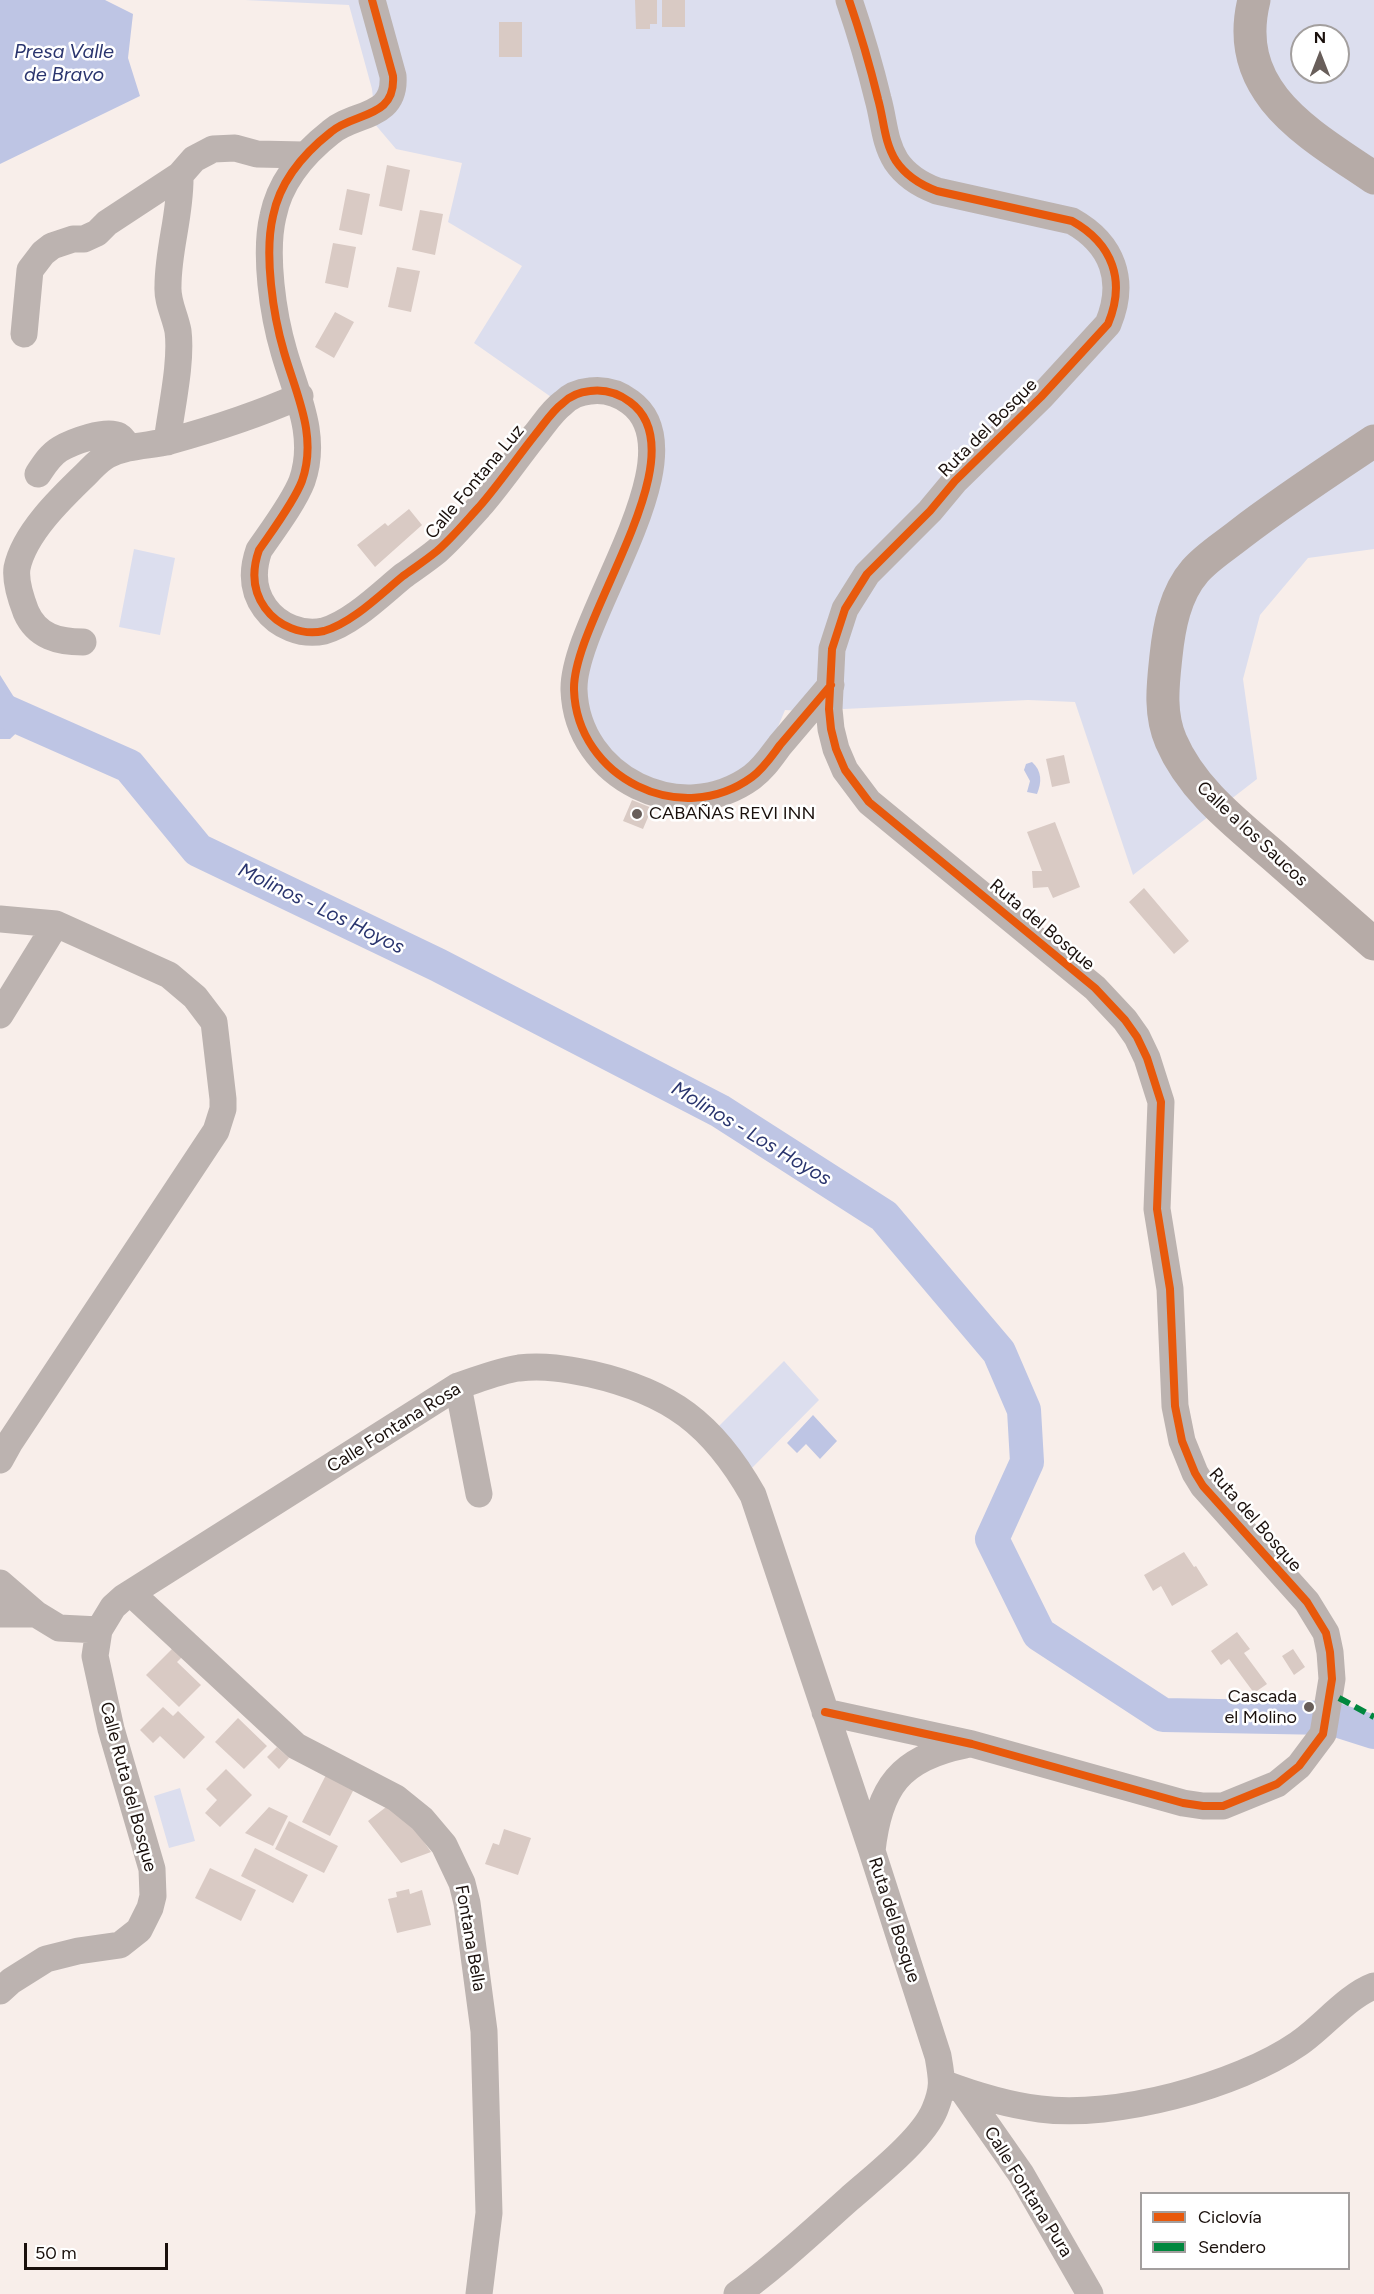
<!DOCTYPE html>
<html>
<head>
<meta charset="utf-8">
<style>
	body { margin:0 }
	#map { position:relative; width:1374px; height:2294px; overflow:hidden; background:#f8eeea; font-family:Figtree,sans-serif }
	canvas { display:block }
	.legend { position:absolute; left:1140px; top:2192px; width:210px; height:78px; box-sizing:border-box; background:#fff; border:2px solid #a39f9e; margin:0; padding:8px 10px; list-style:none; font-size:18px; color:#1a100c }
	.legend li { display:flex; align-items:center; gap:12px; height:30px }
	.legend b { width:30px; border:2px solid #a39f9e }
	.north { position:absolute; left:1290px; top:24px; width:60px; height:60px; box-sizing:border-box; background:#fff; border:2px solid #a39f9e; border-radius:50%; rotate:0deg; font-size:16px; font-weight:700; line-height:24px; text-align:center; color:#1a100c }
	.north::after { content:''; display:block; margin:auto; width:21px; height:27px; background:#685e5a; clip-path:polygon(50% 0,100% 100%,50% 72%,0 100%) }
	.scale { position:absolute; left:24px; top:2243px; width:144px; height:27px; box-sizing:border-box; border:3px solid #1a100c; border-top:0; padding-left:8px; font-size:18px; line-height:21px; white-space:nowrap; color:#1a100c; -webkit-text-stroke:4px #fff; paint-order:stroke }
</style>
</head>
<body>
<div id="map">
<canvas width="1374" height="2294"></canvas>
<ul class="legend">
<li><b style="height:8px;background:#e8590c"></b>Ciclovía</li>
<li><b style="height:8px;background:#00873e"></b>Sendero</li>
</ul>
<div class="north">N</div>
<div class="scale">50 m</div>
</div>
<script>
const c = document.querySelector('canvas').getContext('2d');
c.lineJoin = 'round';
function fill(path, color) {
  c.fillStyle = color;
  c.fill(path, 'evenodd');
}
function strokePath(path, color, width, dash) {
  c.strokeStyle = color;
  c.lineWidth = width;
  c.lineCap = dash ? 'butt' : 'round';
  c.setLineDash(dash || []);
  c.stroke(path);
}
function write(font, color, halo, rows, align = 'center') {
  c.font = font + ' Figtree,sans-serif';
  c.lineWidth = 5;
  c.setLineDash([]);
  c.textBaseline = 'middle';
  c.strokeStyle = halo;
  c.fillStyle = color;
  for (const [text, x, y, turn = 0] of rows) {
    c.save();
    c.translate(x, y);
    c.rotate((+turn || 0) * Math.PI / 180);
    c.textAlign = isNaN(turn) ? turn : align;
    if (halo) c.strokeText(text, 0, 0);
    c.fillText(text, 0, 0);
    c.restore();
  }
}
fill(new Path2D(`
	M 245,0 L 1374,0 L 1374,549 L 1308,558 L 1260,615 L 1243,679 L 1257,779 L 1133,875 L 1075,702 L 1028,700 L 803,711 L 785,710 L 772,741 L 744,772 L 682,791 L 609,759 L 580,689 L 648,508 L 639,401 L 554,399 L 474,343 L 522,266 L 448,222 L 462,163 L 396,149 L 368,116 L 373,98 L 372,89 L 349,5 ZM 1302,36 L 1338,36 L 1338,72 L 1302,72 Z
	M 134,549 L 175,558 L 160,635 L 119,627 Z
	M 784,1361 L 819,1400 L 751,1469 L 715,1430 Z
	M 180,1788 L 195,1841 L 169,1848 L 154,1796 Z`), '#dcdeee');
fill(new Path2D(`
	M 0,0 L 105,0 L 133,14 L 128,58 L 140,96 L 0,164 Z
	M 0,675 L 29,721 L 10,739 L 0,739 Z
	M 1032,762 C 1042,771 1042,782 1037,794 L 1027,792 L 1030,781 L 1024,770 L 1026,764 Z
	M 813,1415 L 837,1441 L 820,1459 L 806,1444 L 797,1453 L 787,1443 Z`), '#bec5e4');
strokePath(new Path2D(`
	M 0,709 L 129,766 L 198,850 L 438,965 L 720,1111 L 884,1216 L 999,1352 L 1024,1410 L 1027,1462 L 992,1539 L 1039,1634 L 1163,1715 L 1330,1718 L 1374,1732`), '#bec5e4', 34);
fill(new Path2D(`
	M 635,0 L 657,0 L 657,24 L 650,24 L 650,29 L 636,29 Z
	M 662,0 L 685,0 L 685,27 L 662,27 Z
	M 499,22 L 522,22 L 522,57 L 499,57 Z
	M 387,165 L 410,170 L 402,211 L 379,206 Z
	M 347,189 L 370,194 L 362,235 L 339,230 Z
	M 420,210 L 443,214 L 435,255 L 412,250 Z
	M 333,243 L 356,247 L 348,288 L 325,283 Z
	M 397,267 L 420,271 L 411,312 L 388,307 Z
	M 335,312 L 354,322 L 334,358 L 315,347 Z
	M 409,509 L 422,525 L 375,567 L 357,545 L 385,523 L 388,526 Z
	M 1064,755 L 1070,783 L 1052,787 L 1046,759 Z
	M 632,800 L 652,808 L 643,829 L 623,821 Z
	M 1055,822 L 1080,887 L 1053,898 L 1048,887 L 1033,888 L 1032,871 L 1042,871 L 1027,832 Z
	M 1144,888 L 1189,941 L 1174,954 L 1129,902 Z
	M 1184,1552 L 1194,1567 L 1196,1566 L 1208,1585 L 1172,1606 L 1161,1586 L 1153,1591 L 1144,1575 Z
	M 1237,1632 L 1250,1649 L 1244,1653 L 1267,1684 L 1254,1693 L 1229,1659 L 1221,1665 L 1211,1651 Z
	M 173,1648 L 182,1657 L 177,1662 L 201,1685 L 179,1707 L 146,1675 Z
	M 1293,1649 L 1305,1667 L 1294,1675 L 1282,1656 Z
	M 163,1707 L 173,1716 L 178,1711 L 205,1737 L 184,1759 L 160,1736 L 153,1743 L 140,1730 Z
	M 238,1718 L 267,1746 L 244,1769 L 215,1742 Z
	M 277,1747 L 289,1758 L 279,1769 L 267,1757 Z
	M 226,1769 L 252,1795 L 220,1827 L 205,1813 L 217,1800 L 206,1789 Z
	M 326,1775 L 354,1789 L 330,1836 L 302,1822 Z
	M 390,1804 L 406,1816 L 431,1852 L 401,1863 L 368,1821 Z
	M 269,1807 L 288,1816 L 273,1846 L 245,1833 Z
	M 289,1821 L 338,1846 L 324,1873 L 275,1849 Z
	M 504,1829 L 531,1838 L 518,1875 L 485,1864 L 493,1843 L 499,1845 Z
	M 255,1848 L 308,1875 L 293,1903 L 241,1876 Z
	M 210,1868 L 256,1890 L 241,1921 L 195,1898 Z
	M 409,1889 L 410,1894 L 422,1890 L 431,1925 L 397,1933 L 388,1899 L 397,1897 L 396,1892 Z`), '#d9cac4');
strokePath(new Path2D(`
	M 372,0 L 393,76 C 396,119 354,112 331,132 C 303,154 280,181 273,216 C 264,254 273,315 284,352 C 296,394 318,436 302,481 C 294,502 272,531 259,550 C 252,570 252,590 265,608 C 278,626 302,636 324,631 C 352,623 381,594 403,576 C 414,568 426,560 437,551 C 452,538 466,521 479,507 C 499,484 516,459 535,435 C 544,424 552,411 563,403 C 570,396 580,392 590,391 C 605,389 618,393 630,402 C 702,454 572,620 574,690 C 577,778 681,829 752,777 C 764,768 771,757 780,745 C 797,725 814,705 831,685
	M 24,334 L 30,270 L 43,253 L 52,246 L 73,239 L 84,239 L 97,233 L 107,223 L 180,175 L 194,159 L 213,149 L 235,148 L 257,154 L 304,155
	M 167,442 C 171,409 182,362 178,331 C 175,315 167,302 168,286 C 168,248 181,214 180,175
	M 38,474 C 44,465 50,455 60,449 C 72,442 106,429 119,436 C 124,439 125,443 128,447
	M 83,642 C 59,642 37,637 26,612 C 21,599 15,582 17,568 C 24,533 62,497 87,473 C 93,467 100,459 108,455 C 128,445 149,446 170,441 C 214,429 257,415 300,396
	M 0,919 L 56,924 L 169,975 L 195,997 L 214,1022 L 223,1099 L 223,1109 L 216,1131 L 10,1442 L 0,1460
	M 0,1015 L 56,924
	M 458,1386 L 479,1494
	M 0,1583 L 36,1614 L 59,1628 L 99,1630
	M 131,1593 L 296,1746 L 396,1798 L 422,1819 L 444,1845 L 462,1883 L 467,1903 L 484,2031 L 489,2213 L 479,2294
	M 0,1614 L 36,1614
	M 825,1712 L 972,1744 L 1183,1803 L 1203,1806 L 1223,1806 L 1277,1784 L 1299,1766 L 1323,1734 L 1332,1679 L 1330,1652 L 1326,1633 L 1307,1602 L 1203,1486 L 1195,1473 L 1182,1441 L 1175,1406 L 1170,1289 L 1157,1209 L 1161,1102 L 1147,1058 L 1137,1037 L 1125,1020 L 1095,988 L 869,802 L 845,770 L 836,749 L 831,729 L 829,709 L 832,649 L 845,609 L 867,574 L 930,511 L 955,481 L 1041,397 L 1108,324 C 1126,281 1113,244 1072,221 L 937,191 C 921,185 906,176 896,161 C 884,142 884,120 878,99 C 870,66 860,32 849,0
	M 0,1991 L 11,1981 L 46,1959 L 78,1951 L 120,1945 L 139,1930 L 150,1908 L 153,1896 L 152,1869 L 111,1729 L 95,1656 L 99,1630 L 113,1607 L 123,1598 L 458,1386 C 477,1380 498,1371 519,1368 C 544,1365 566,1369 591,1374 C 670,1392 713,1424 753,1495 L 872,1851
	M 943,2083 C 972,2094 1009,2105 1040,2109 C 1114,2119 1237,2086 1298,2044 C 1322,2028 1347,1996 1374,1986
	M 963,2091 L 1021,2174 L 1090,2294
	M 737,2294 C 777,2265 813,2231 849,2199 C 874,2177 923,2139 935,2109 C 944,2087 942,2079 938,2056 L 872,1851 C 879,1787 900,1758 965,1745`), '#bcb3b0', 27);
strokePath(new Path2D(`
	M 1254,0 C 1231,93 1310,134 1374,178
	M 1374,441 C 1329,471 1283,501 1240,534 C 1225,546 1207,557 1195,571 C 1175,594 1169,627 1166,656 C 1163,684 1159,713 1171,741 C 1192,790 1236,823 1275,857 C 1308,886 1341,915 1374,944`), '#b6aba7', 33);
strokePath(new Path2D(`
	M 1339,1698 L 1374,1717`), '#00873e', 6, [12, 6]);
strokePath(new Path2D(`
	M 372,0 L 393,76 C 396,119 354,112 331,132 C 303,154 280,181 273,216 C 264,254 273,315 284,352 C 296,394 318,436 302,481 C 294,502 272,531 259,550 C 252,570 252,590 265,608 C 278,626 302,636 324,631 C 352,623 381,594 403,576 C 414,568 426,560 437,551 C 452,538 466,521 479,507 C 499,484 516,459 535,435 C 544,424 552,411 563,403 C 570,396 580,392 590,391 C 605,389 618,393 630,402 C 702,454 572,620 574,690 C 577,778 681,829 752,777 C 764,768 771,757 780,745 C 797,725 814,705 831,685
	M 825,1712 L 972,1744 L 1183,1803 L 1203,1806 L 1223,1806 L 1277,1784 L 1299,1766 L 1323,1734 L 1332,1679 L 1330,1652 L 1326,1633 L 1307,1602 L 1203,1486 L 1195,1473 L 1182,1441 L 1175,1406 L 1170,1289 L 1157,1209 L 1161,1102 L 1147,1058 L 1137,1037 L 1125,1020 L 1095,988 L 869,802 L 845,770 L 836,749 L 831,729 L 829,709 L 832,649 L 845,609 L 867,574 L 930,511 L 955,481 L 1041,397 L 1108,324 C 1126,281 1113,244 1072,221 L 937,191 C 921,185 906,176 896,161 C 884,142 884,120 878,99 C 870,66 860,32 849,0`), '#e8590c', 8);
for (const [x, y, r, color] of [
	[637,814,6,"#685e5a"],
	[1309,1707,6,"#685e5a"]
]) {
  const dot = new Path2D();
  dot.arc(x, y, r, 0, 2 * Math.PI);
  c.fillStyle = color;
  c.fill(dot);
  strokePath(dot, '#fff', 2);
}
write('18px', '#1a100c', '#fff', [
	["Ruta del Bosque",988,428,-45],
	["Calle Fontana Luz",475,482,-50],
	["Calle a los Saucos",1252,834,43],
	["Ruta del Bosque",1042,925,40],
	["Calle Fontana Rosa",394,1428,-32],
	["Ruta del Bosque",1255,1520,49],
	["Calle Ruta del Bosque",128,1787,75],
	["Ruta del Bosque",894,1920,72],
	["Fontana Bella",470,1938,80],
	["Calle Fontana Pura",1028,2192,58]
]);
write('18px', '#1a100c', '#fff', [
	["CABAÑAS REVI INN",649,814],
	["Cascada",1297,1697,"right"],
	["el Molino",1297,1718,"right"]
], 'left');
write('italic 20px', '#2a356e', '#fff', [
	["Presa Valle",64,52],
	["de Bravo",64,75],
	["Molinos - Los Hoyos",321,909,26],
	["Molinos - Los Hoyos",751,1134,31]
]);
</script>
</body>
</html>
